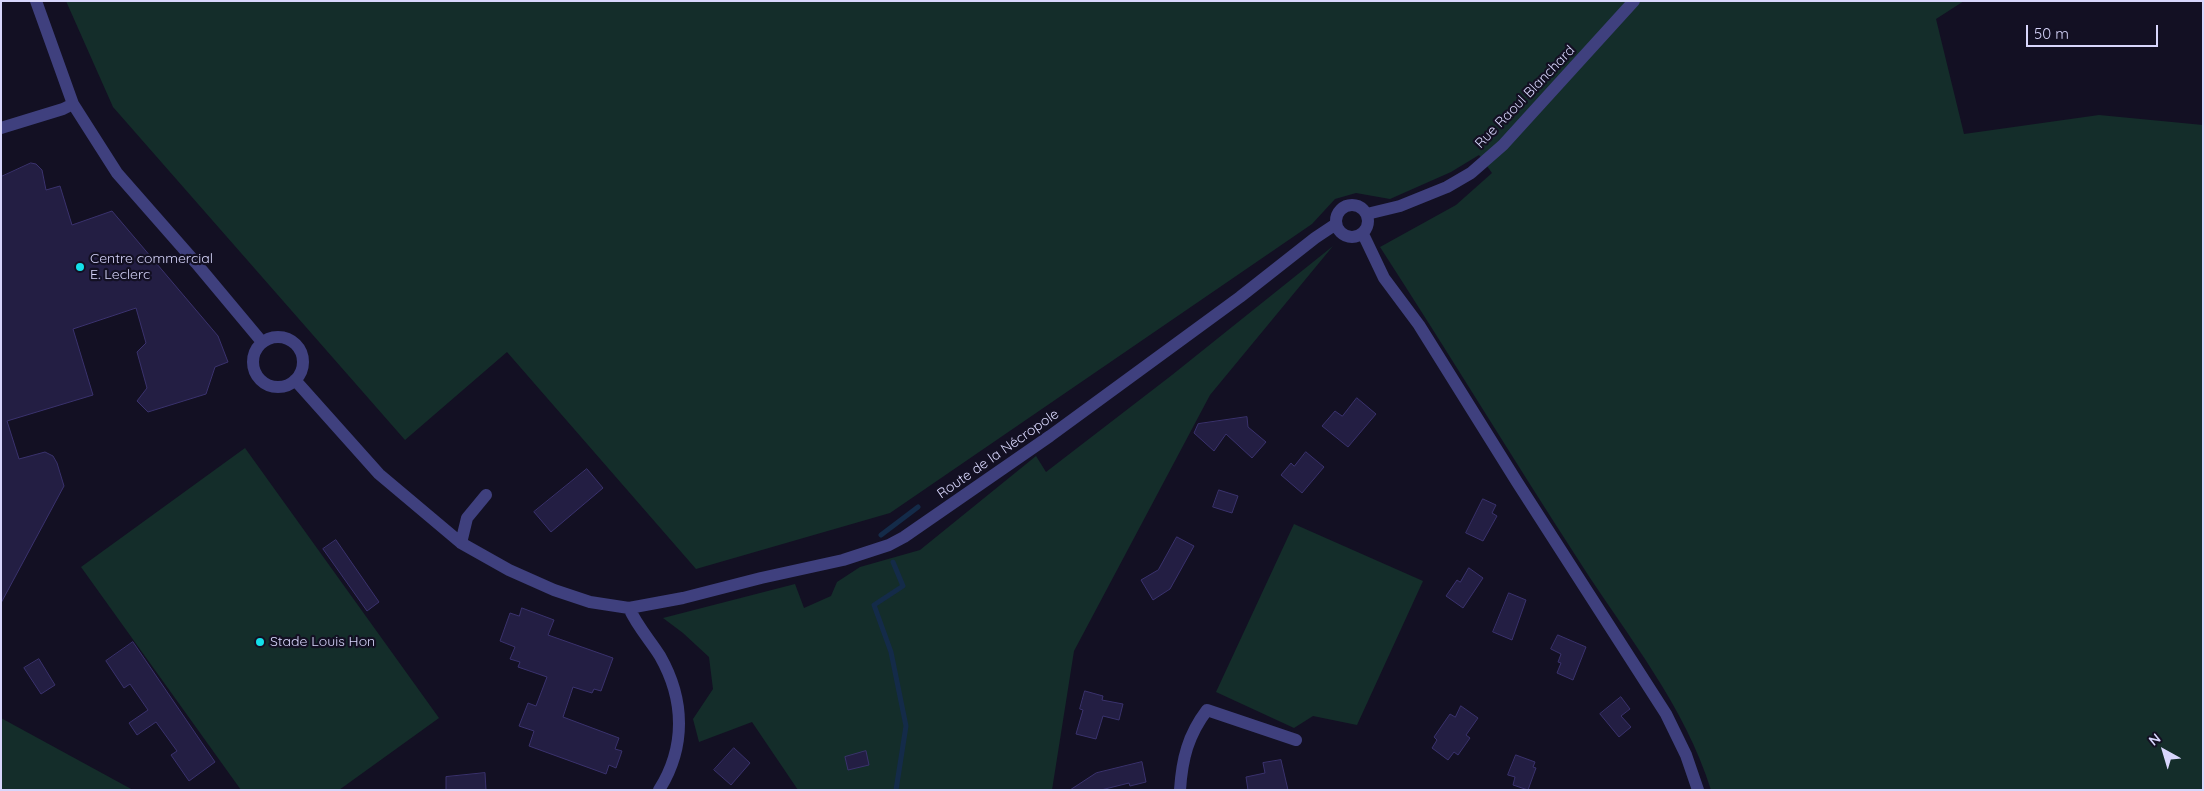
<!DOCTYPE html>
<html>
<head>
<meta charset="utf-8">
<style>
	body { margin:0 }
	#map { position:relative; width:2204px; height:791px; overflow:hidden; background:#131023; font-family:Quicksand,sans-serif }
	canvas { display:block }
	.frame { position:absolute; inset:0; border:2px solid #d8d6fc; pointer-events:none }
	.north { position:absolute; left:2139px; top:726px; width:50px; height:50px; -webkit-text-stroke:4px #131023; paint-order:stroke; rotate:321deg; font-size:14px; font-weight:700; line-height:20px; text-align:center; color:#d8d6fc }
	.north::after { content:''; display:block; margin:auto; width:18px; height:22px; background:#d8d6fc; clip-path:polygon(50% 0,100% 100%,50% 72%,0 100%) }
	.scale { position:absolute; left:2026px; top:25px; width:132px; height:22px; box-sizing:border-box; border:2px solid #d8d6fc; border-top:0; padding-left:6px; font-size:15px; line-height:18px; white-space:nowrap; color:#d8d6fc; -webkit-text-stroke:4px #131023; paint-order:stroke }
</style>
</head>
<body>
<div id="map">
<canvas width="2204" height="791"></canvas>
<div class="frame"></div>
<div class="north">N</div>
<div class="scale">50 m</div>
</div>
<script>
const c = document.querySelector('canvas').getContext('2d');
c.lineJoin = 'round';
function fill(path, color) {
  c.fillStyle = color;
  c.fill(path, 'evenodd');
}
function strokePath(path, color, width, dash) {
  c.strokeStyle = color;
  c.lineWidth = width;
  c.lineCap = dash ? 'butt' : 'round';
  c.setLineDash(dash || []);
  c.stroke(path);
}
function write(font, color, halo, rows, align = 'center') {
  c.font = font + ' Quicksand,sans-serif';
  c.lineWidth = 4.5;
  c.setLineDash([]);
  c.textBaseline = 'middle';
  c.strokeStyle = halo;
  c.fillStyle = color;
  for (const [text, x, y, turn = 0] of rows) {
    c.save();
    c.translate(x, y);
    c.rotate((+turn || 0) * Math.PI / 180);
    c.textAlign = isNaN(turn) ? turn : align;
    if (halo) c.strokeText(text, 0, 0);
    c.fillText(text, 0, 0);
    c.restore();
  }
}
fill(new Path2D(`
	M 66,1 L 1964,1 L 1936,19 L 1964,134 L 2099,115 L 2203,125 L 2203,790 L 1711,790 C 1685,706 1628,637 1581,564 C 1513,459 1448,352 1380,247 L 1456,205 L 1492,173 L 1479,155 L 1451,172 L 1390,199 L 1356,193 L 1335,199 L 1312,224 L 890,513 L 696,569 L 507,352 L 405,440 L 113,107 Z
	M 1333,246 L 1210,395 L 1074,651 L 1052,790 L 798,790 L 752,722 L 699,742 L 693,719 L 713,689 L 709,657 L 683,633 L 663,618 L 795,584 L 804,608 L 831,596 L 837,582 L 860,567 L 920,550 L 1036,456 L 1046,472 L 1172,375 Z
	M 245,448 L 439,718 L 339,790 L 241,790 L 81,567 Z
	M 1294,524 L 1423,581 L 1357,725 L 1313,716 L 1294,728 L 1216,692 Z
	M 1,718 L 133,790 L 1,790 Z`), '#142d2a');
strokePath(new Path2D(`
	M 881,535 L 918,507
	M 893,562 L 903,586 L 874,605 L 891,652 L 906,726 L 896,790`), '#142b49', 5);
const building = new Path2D(`
	M 31,163 L 36,164 L 42,170 L 46,190 L 60,186 L 72,225 L 112,211 L 218,336 L 228,362 L 215,367 L 206,394 L 148,412 L 137,401 L 147,388 L 137,352 L 146,343 L 136,308 L 73,329 L 93,395 L 7,421 L 19,459 L 45,452 L 53,456 L 57,463 L 64,486 L 1,603 L 1,177 Z
	M 1357,398 L 1376,414 L 1348,447 L 1322,426 L 1335,411 L 1342,416 Z
	M 1247,417 L 1248,427 L 1266,442 L 1252,458 L 1226,434 L 1214,451 L 1194,433 L 1198,424 Z
	M 1306,452 L 1324,467 L 1302,493 L 1281,475 L 1291,463 L 1294,466 Z
	M 587,469 L 603,488 L 551,532 L 534,512 Z
	M 1219,490 L 1238,496 L 1232,513 L 1213,507 Z
	M 1483,499 L 1496,505 L 1492,513 L 1497,516 L 1483,541 L 1466,533 Z
	M 1177,537 L 1194,546 L 1170,589 L 1153,600 L 1141,580 L 1158,570 Z
	M 336,540 L 379,602 L 367,611 L 323,549 Z
	M 1469,568 L 1483,578 L 1463,608 L 1446,596 L 1457,580 L 1460,582 Z
	M 1509,593 L 1526,600 L 1512,640 L 1493,632 Z
	M 522,608 L 554,620 L 548,635 L 613,658 L 601,691 L 594,689 L 592,693 L 573,687 L 563,717 L 619,738 L 615,749 L 622,751 L 616,768 L 609,765 L 606,774 L 529,746 L 534,731 L 519,726 L 528,703 L 536,706 L 547,677 L 518,667 L 520,662 L 510,659 L 515,647 L 500,641 L 510,613 L 519,616 Z
	M 1558,635 L 1586,647 L 1573,680 L 1557,673 L 1561,663 L 1558,662 L 1561,654 L 1551,649 Z
	M 133,642 L 215,762 L 189,781 L 171,755 L 177,751 L 156,722 L 137,735 L 129,723 L 148,710 L 130,684 L 124,688 L 106,661 Z
	M 39,659 L 55,685 L 41,694 L 24,668 Z
	M 1085,691 L 1103,696 L 1102,700 L 1123,704 L 1119,720 L 1103,716 L 1096,739 L 1076,734 L 1083,710 L 1080,709 Z
	M 1621,697 L 1630,709 L 1621,716 L 1631,727 L 1619,737 L 1600,714 Z
	M 1461,706 L 1478,718 L 1466,735 L 1470,738 L 1458,755 L 1454,752 L 1448,760 L 1432,748 L 1437,740 L 1434,737 L 1450,714 L 1455,717 Z
	M 734,748 L 750,763 L 731,785 L 714,770 Z
	M 866,751 L 869,765 L 848,770 L 845,757 Z
	M 1516,755 L 1535,762 L 1533,767 L 1536,768 L 1528,790 L 1513,785 L 1515,777 L 1508,775 Z
	M 1281,760 L 1288,790 L 1248,790 L 1246,777 L 1265,773 L 1263,763 Z
	M 1142,762 L 1146,782 L 1130,786 L 1129,783 L 1101,790 L 1070,790 L 1096,773 Z
	M 485,773 L 486,790 L 446,790 L 446,777 Z`);
fill(building, '#231e43');
strokePath(building, '#3a326d', 1);
strokePath(new Path2D(`
	M 36,1 L 73,104 L 117,173 L 196,263 L 262,342
	M 1,128 L 63,109 L 73,104
	M1336 221a16 16 0 1 1 32 0a16 16 0 1 1-32 0Z
	M 1367,214 L 1400,206 L 1447,187 L 1471,173 L 1503,145 L 1634,1
	M 1363,234 L 1384,278 L 1419,325 L 1517,482 L 1666,714 L 1686,755 L 1698,790
	M253 362a25 25 0 1 1 50 0a25 25 0 1 1-50 0Z
	M 295,380 L 379,474 L 461,543 L 509,570 L 554,590 L 590,602 L 629,608 L 683,598 L 761,578 L 843,560 L 889,545 L 904,537 L 1050,436 L 1240,297 L 1315,238 L 1336,224
	M 461,543 L 467,518 L 486,495
	M 629,608 C 637,626 650,640 660,656 C 685,700 686,747 659,790
	M 1180,790 C 1182,759 1188,735 1207,710 L 1296,740`), '#3f407e', 12);
for (const [x, y, r, color] of [
	[80,267,5,"#14e0ea"],
	[260,642,5,"#14e0ea"]
]) {
  const dot = new Path2D();
  dot.arc(x, y, r, 0, 2 * Math.PI);
  c.fillStyle = color;
  c.fill(dot);
  strokePath(dot, '#131023', 2);
}
write('14px', '#d8d6fc', '#131023', [
	["Rue Raoul Blanchard",1525,97,-46],
	["Route de la Nécropole",998,454,-35]
]);
write('14px', '#d8d6fc', '#131023', [
	["Centre commercial",90,259],
	["E. Leclerc",90,275],
	["Stade Louis Hon",270,642]
], 'left');
</script>
</body>
</html>
